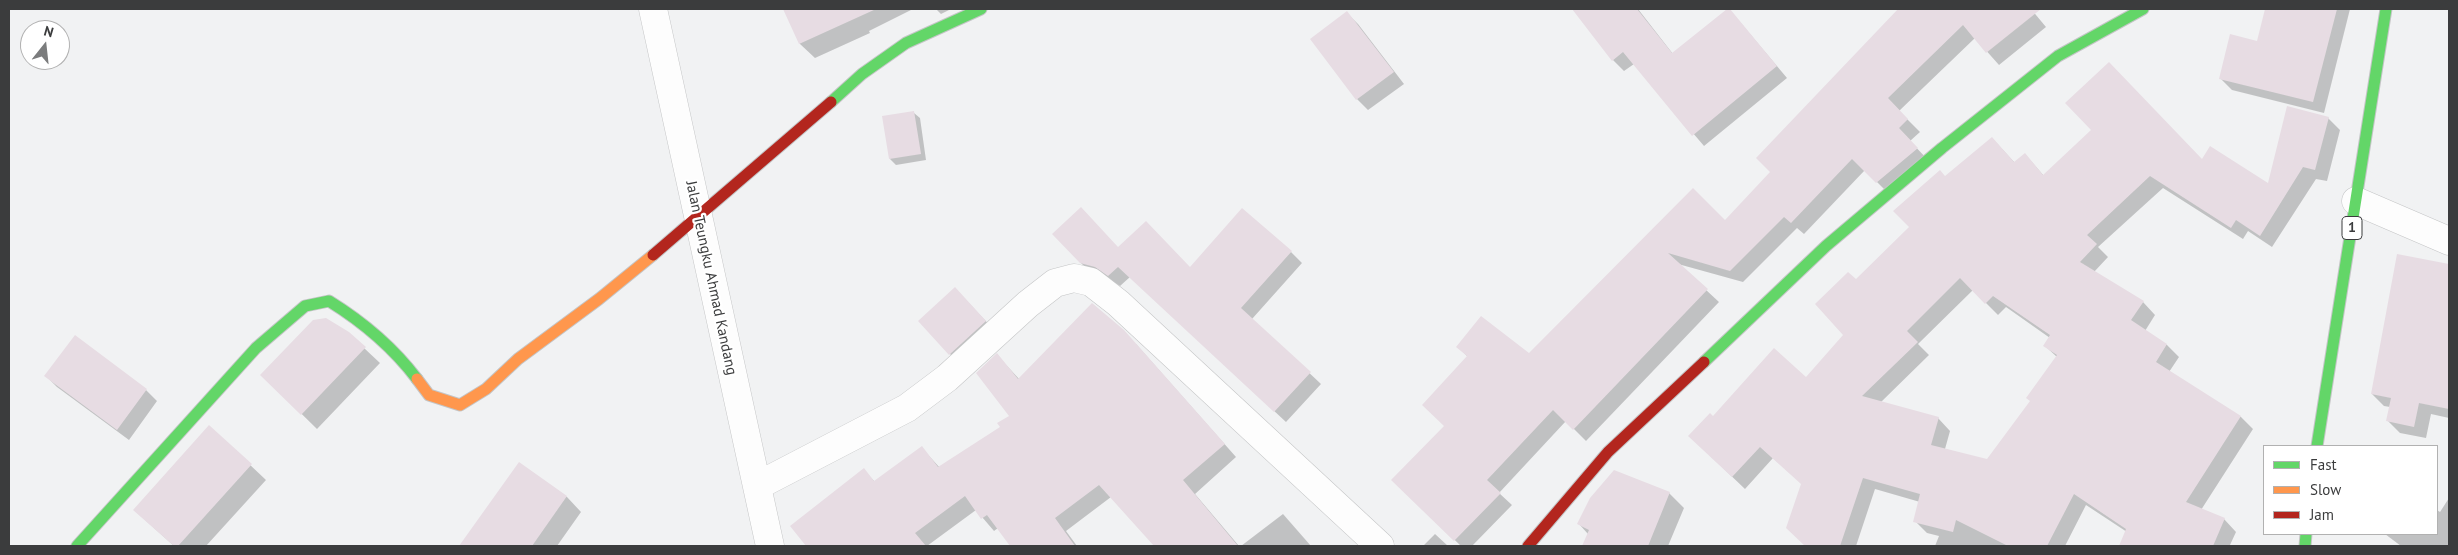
<!DOCTYPE html>
<html>
<head>
<meta charset="utf-8">
<style>
	body { margin:0 }
	#map { position:relative; width:2458px; height:555px; overflow:hidden; background:#f1f2f3; font-family:"PT Sans",sans-serif }
	canvas { display:block }
	.frame { position:absolute; inset:0; border:10px solid #3b3c3d; pointer-events:none }
	.legend { position:absolute; left:2263px; top:445px; width:175px; height:90px; box-sizing:border-box; background:#fff; border:1px solid #b1b1b1; margin:0; padding:6px 9px; list-style:none; font-size:15px; color:#3b3c3d }
	.legend li { display:flex; align-items:center; gap:10px; height:25px }
	.legend b { width:25px; border:1px solid #b1b1b1 }
	.north { position:absolute; left:20px; top:20px; width:50px; height:50px; box-sizing:border-box; background:#fff; border:1px solid #b1b1b1; border-radius:50%; rotate:16deg; font-size:14px; font-weight:700; line-height:20px; text-align:center; color:#3b3c3d }
	.north::after { content:''; display:block; margin:auto; width:18px; height:22px; background:#7b7c7d; clip-path:polygon(50% 0,100% 100%,50% 72%,0 100%) }
</style>
</head>
<body>
<div id="map">
<canvas width="2458" height="555"></canvas>
<div class="frame"></div>
<ul class="legend">
<li><b style="height:6px;background:#63d668"></b>Fast</li>
<li><b style="height:6px;background:#ff974d"></b>Slow</li>
<li><b style="height:6px;background:#b3261e"></b>Jam</li>
</ul>
<div class="north">N</div>
</div>
<script>
const c = document.querySelector('canvas').getContext('2d');
c.lineJoin = 'round';
function fill(path, color) {
  c.fillStyle = color;
  c.fill(path, 'evenodd');
}
function strokePath(path, color, width, dash) {
  c.strokeStyle = color;
  c.lineWidth = width;
  c.lineCap = dash ? 'butt' : 'round';
  c.setLineDash(dash || []);
  c.stroke(path);
}
function write(font, color, halo, rows, align = 'center') {
  c.font = font + ' "PT Sans",sans-serif';
  c.lineWidth = 4.5;
  c.setLineDash([]);
  c.textBaseline = 'middle';
  c.strokeStyle = halo;
  c.fillStyle = color;
  for (const [text, x, y, turn = 0] of rows) {
    c.save();
    c.translate(x, y);
    c.rotate((+turn || 0) * Math.PI / 180);
    c.textAlign = isNaN(turn) ? turn : align;
    if (halo) c.strokeText(text, 0, 0);
    c.fillText(text, 0, 0);
    c.restore();
  }
}
fill(new Path2D(`
	M 791,9 L 913,9 L 869,31 L 870,33 L 815,58 L 800,44 L 788,15 L 793,13 Z
	M 936,9 L 951,9 L 941,14 Z
	M 1588,9 L 1638,9 L 1673,54 L 1729,9 L 1787,78 L 1704,146 L 1634,64 L 1624,71 L 1613,60 Z
	M 1900,9 L 2031,9 L 2046,27 L 1999,65 L 1975,38 L 1899,111 L 1920,132 L 1910,141 L 1929,161 L 1889,194 L 1865,170 L 1804,234 L 1797,228 L 1743,282 L 1678,264 L 1719,302 L 1586,441 L 1566,421 L 1499,493 L 1512,505 L 1472,546 L 1461,546 L 1405,492 L 1445,426 L 1468,357 L 1458,347 L 1529,354 L 1693,190 L 1725,221 L 1772,172 L 1758,158 Z
	M 2266,9 L 2350,9 L 2324,113 L 2232,90 L 2221,79 L 2258,42 Z
	M 1347,13 L 1358,24 L 1404,84 L 1368,110 L 1357,99 Z
	M 914,113 L 920,118 L 926,160 L 896,165 L 890,159 Z
	M 2328,118 L 2340,130 L 2327,181 L 2316,179 L 2272,247 L 2248,231 L 2243,239 L 2163,188 L 2098,247 L 2108,257 L 2094,272 L 2143,302 L 2155,315 L 2145,331 L 2167,345 L 2179,357 L 2169,372 L 2241,417 L 2253,429 L 2201,510 L 2224,519 L 2236,532 L 2230,545 L 2233,546 L 2121,546 L 2127,532 L 2086,505 L 2065,546 L 1935,546 L 1939,536 L 1927,533 L 1915,521 L 1920,502 L 1875,489 L 1856,546 L 1806,546 L 1787,528 L 1802,484 L 1773,458 L 1745,489 L 1702,448 L 1713,417 L 1806,379 L 1845,335 L 1856,281 L 1911,227 L 1945,177 L 1992,138 L 2015,163 L 2025,154 L 2044,176 L 2202,161 L 2269,185 ZM 1973,290 L 1998,315 L 2006,307 L 2050,338 L 2045,346 L 2057,357 L 2031,402 L 1987,460 L 1945,449 L 1950,431 L 1938,418 L 1880,403 L 1929,355 L 1918,344 Z
	M 1119,248 L 1191,269 L 1291,252 L 1302,263 L 1252,319 L 1321,384 L 1286,422 L 1130,277 L 1120,286 L 1107,278 L 1092,274 L 1080,262 Z
	M 2398,255 L 2449,265 L 2449,418 L 2431,414 L 2426,438 L 2400,433 L 2388,421 L 2390,407 L 2384,406 L 2372,394 Z
	M 966,300 L 997,333 L 961,365 L 950,354 Z
	M 348,333 L 380,363 L 317,429 L 262,375 Z
	M 75,337 L 146,390 L 157,401 L 129,440 L 57,387 L 46,376 Z
	M 1136,344 L 1236,457 L 1195,494 L 1239,546 L 1150,546 L 1154,545 L 1111,497 L 1066,531 L 1077,546 L 1012,546 L 998,528 L 994,531 L 976,510 L 927,546 L 808,546 L 792,526 L 864,470 L 875,482 L 922,448 L 940,468 L 1001,427 L 1011,416 L 997,355 L 1020,380 Z
	M 209,426 L 266,480 L 206,546 L 174,546 L 134,510 Z
	M 519,464 L 567,497 L 581,512 L 557,546 L 461,546 Z
	M 1669,493 L 1684,508 L 1668,546 L 1583,546 L 1588,534 L 1579,524 Z
	M 2449,498 L 2449,546 L 2401,546 L 2385,534 L 2437,534 L 2437,510 L 2440,512 Z
	M 1283,514 L 1311,546 L 1241,546 Z
	M 1435,534 L 1448,546 L 1423,546 Z`), '#0003');
fill(new Path2D(`
	M 783,9 L 876,9 L 799,44 Z
	M 1572,9 L 1637,9 L 1672,53 L 1727,9 L 1730,9 L 1777,66 L 1692,136 L 1623,52 L 1612,61 Z
	M 1898,9 L 2041,9 L 1986,53 L 1963,25 L 1888,98 L 1908,119 L 1899,128 L 1918,148 L 1876,183 L 1852,159 L 1791,223 L 1784,217 L 1730,271 L 1668,253 L 1708,289 L 1573,430 L 1553,410 L 1487,480 L 1501,493 L 1454,541 L 1391,480 L 1444,426 L 1422,405 L 1467,356 L 1456,347 L 1481,316 L 1529,353 L 1693,188 L 1725,220 L 1770,172 L 1756,158 Z
	M 2265,9 L 2337,9 L 2313,102 L 2219,79 L 2230,34 L 2257,41 Z
	M 1347,11 L 1394,72 L 1356,100 L 1310,39 Z
	M 2109,62 L 2202,159 L 2210,146 L 2268,183 L 2287,106 L 2329,117 L 2315,170 L 2303,167 L 2260,236 L 2236,220 L 2231,228 L 2150,176 L 2087,235 L 2097,244 L 2080,262 L 2144,301 L 2131,320 L 2167,344 L 2156,362 L 2241,416 L 2186,502 L 2225,518 L 2213,546 L 2119,546 L 2126,529 L 2074,494 L 2047,546 L 2008,546 L 1956,520 L 1953,532 L 1913,522 L 1920,494 L 1863,478 L 1840,546 L 1805,546 L 1786,528 L 1801,484 L 1760,447 L 1732,477 L 1688,436 L 1710,413 L 1713,416 L 1774,348 L 1806,377 L 1843,335 L 1815,304 L 1848,272 L 1856,279 L 1909,227 L 1893,211 L 1940,170 L 1945,176 L 1992,137 L 2014,162 L 2025,153 L 2043,175 L 2091,130 L 2065,103 ZM 1960,278 L 1985,304 L 1993,296 L 2050,335 L 2043,346 L 2057,355 L 2026,398 L 2030,401 L 1987,459 L 1931,445 L 1939,417 L 1862,396 L 1918,342 L 1907,331 Z
	M 914,111 L 921,154 L 889,159 L 882,116 Z
	M 1081,207 L 1118,247 L 1146,221 L 1190,267 L 1242,208 L 1292,251 L 1241,308 L 1311,372 L 1274,412 L 1118,267 L 1108,276 L 1095,267 L 1080,263 L 1052,234 Z
	M 2397,254 L 2449,264 L 2449,409 L 2419,403 L 2414,427 L 2386,421 L 2391,398 L 2371,394 Z
	M 955,287 L 986,321 L 949,355 L 918,321 Z
	M 1092,303 L 1124,330 L 1225,444 L 1183,480 L 1238,546 L 1154,546 L 1099,485 L 1055,518 L 1075,546 L 1010,546 L 987,515 L 981,519 L 965,496 L 915,533 L 926,546 L 806,546 L 790,526 L 864,468 L 874,481 L 922,446 L 938,467 L 1000,427 L 997,423 L 1009,416 L 976,373 L 997,353 L 1018,379 Z
	M 326,318 L 349,332 L 366,347 L 301,415 L 260,375 L 313,320 Z
	M 75,335 L 147,389 L 117,430 L 44,376 Z
	M 209,425 L 252,464 L 178,546 L 174,546 L 133,510 Z
	M 519,462 L 567,496 L 532,546 L 459,546 Z
	M 1614,470 L 1670,492 L 1648,546 L 1582,546 L 1589,530 L 1577,524 L 1590,498 Z`), '#e7dce3');
const street = new Path2D(`
	M 653,9 L 770,546
	M 2356,201 L 2449,241
	M 757,486 L 907,408 L 947,378 L 1028,304 L 1055,283 L 1074,278 L 1091,282 L 1118,303 L 1380,546`);
const fast = new Path2D(`
	M 831,102 L 862,74 L 906,43 L 981,9
	M 1704,362 L 1826,246 L 1942,148 L 2058,56 L 2143,9
	M 2317,446 L 2386,9
	M 77,546 L 256,348 L 305,306 L 329,301 C 363,322 392,346 417,379
	M 2305,546 L 2306,534`);
const slow = new Path2D(`
	M 417,379 L 429,395 L 460,405 L 486,389 L 518,359 L 599,299 L 653,255`);
const jam = new Path2D(`
	M 653,255 L 831,102
	M 1528,546 L 1608,452 L 1704,362`);
strokePath(street, '#c4c5c6', 29);
strokePath(fast, '#c4c5c6', 13);
strokePath(slow, '#c4c5c6', 13);
strokePath(jam, '#c4c5c6', 13);
strokePath(street, '#fdfdfd', 28);
strokePath(fast, '#63d668', 11);
strokePath(slow, '#ff974d', 11);
strokePath(jam, '#b3261e', 11);
for (const [x, y, w] of [
	[2352,228,20]
]) {
  const box = new Path2D();
  box.roundRect(x - w / 2, y - 11.5, w, 23, 4);
  c.fillStyle = '#fff';
  c.fill(box);
  strokePath(box, '#3b3c3d', 1);
}
write('bold 14px', '#3b3c3d', null, [
	["1",2352,228]
]);
write('15px', '#3b3c3d', '#fff', [
	["Jalan Teungku Ahmad Kandang",711,278,78]
]);
</script>
</body>
</html>
